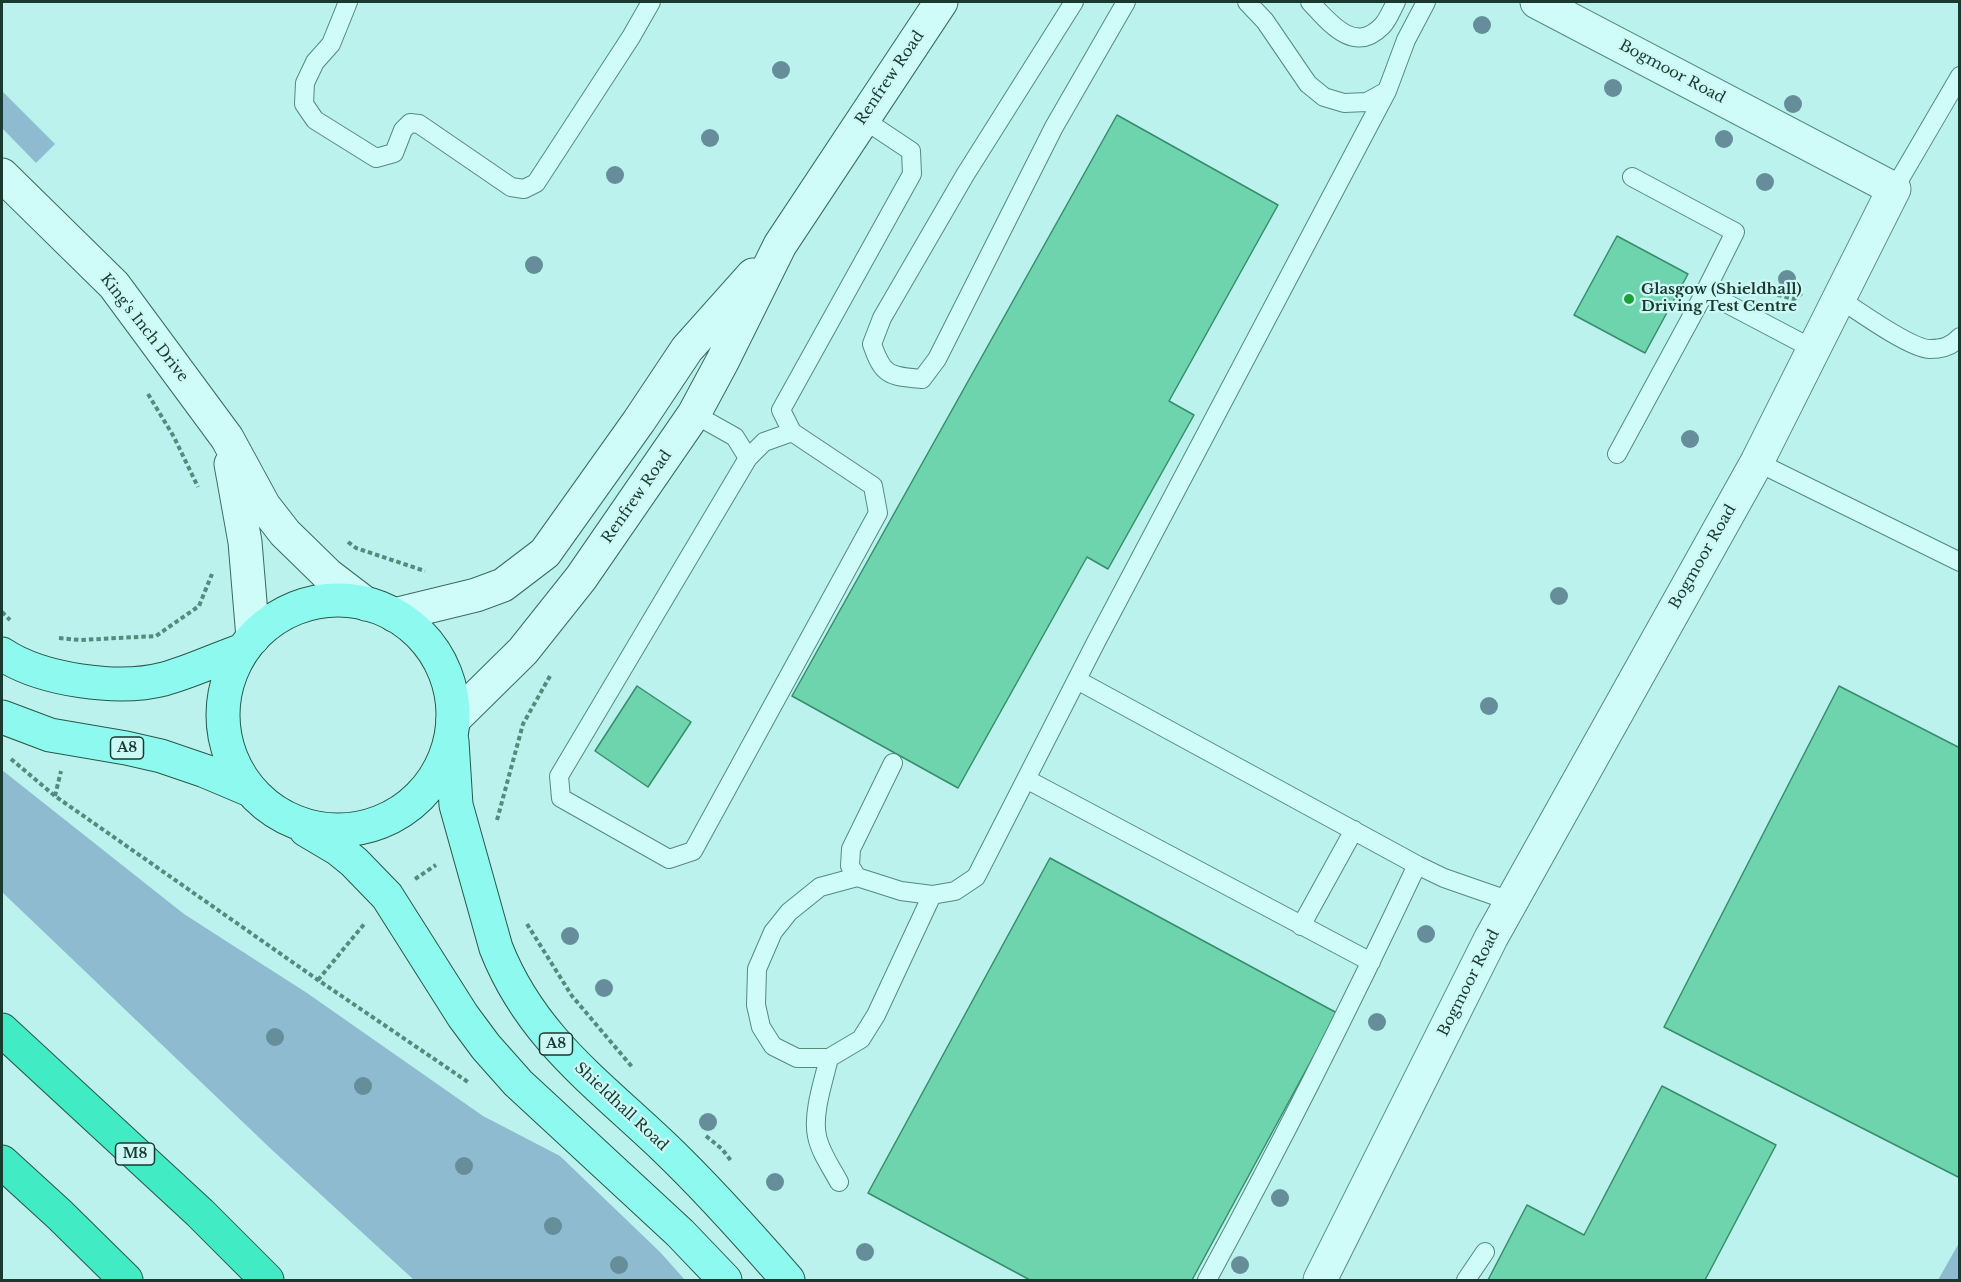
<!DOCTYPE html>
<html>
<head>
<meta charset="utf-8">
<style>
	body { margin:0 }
	#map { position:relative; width:1961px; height:1282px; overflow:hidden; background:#bbf2ed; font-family:"Libre Baskerville",serif }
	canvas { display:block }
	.frame { position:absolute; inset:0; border:3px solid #1a392f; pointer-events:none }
</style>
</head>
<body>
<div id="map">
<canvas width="1961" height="1282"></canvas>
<div class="frame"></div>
</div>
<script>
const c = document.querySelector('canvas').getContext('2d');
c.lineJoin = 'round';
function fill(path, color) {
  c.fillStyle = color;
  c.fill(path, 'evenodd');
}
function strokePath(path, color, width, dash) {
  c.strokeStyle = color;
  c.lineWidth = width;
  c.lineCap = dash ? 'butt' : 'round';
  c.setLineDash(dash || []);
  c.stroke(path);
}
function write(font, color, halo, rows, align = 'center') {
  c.font = font + ' "Libre Baskerville",serif';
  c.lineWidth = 4.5;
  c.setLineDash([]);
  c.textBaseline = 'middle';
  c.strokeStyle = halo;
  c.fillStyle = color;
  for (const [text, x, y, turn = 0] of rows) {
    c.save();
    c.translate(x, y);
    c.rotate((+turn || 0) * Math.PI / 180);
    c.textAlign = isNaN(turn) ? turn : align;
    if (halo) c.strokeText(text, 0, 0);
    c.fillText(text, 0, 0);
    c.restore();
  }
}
fill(new Path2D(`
	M 2,91 L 55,144 L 36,163 L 2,128 Z
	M 2,770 L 184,914 L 307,993 L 483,1116 L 560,1156 L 661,1253 L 685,1280 L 414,1280 L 271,1149 L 2,892 Z
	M 1959,1243 L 1959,1280 L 1938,1280 Z`), '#8fbbd1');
const building = new Path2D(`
	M 1117,115 L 1278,205 L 1169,401 L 1194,415 L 1108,569 L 1087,557 L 958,788 L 792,696 Z
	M 1617,236 L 1688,274 L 1645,353 L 1574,315 Z
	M 637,686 L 691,722 L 648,787 L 595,751 Z
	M 1839,686 L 1960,748 L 1960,1178 L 1664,1027 Z
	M 1050,858 L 1337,1013 L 1192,1280 L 1030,1280 L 868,1193 Z
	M 1662,1086 L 1776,1145 L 1705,1280 L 1488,1280 L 1527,1205 L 1584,1235 Z`);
fill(building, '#6dd4ae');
strokePath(building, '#378d6b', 1.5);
const lane = new Path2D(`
	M 348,2 L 331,44 L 315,62 L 305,83 L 304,104 L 315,120 L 376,158 L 394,153 L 403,130 L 410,123 L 419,124 L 511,187 L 524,189 L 536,183 L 631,37 L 651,2
	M 1074,2 L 965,175 L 882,318 L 872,344 C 883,376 889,376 922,379 L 937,359 L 1054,127 L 1126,2
	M 1247,2 L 1265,21 L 1308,84 L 1324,97 L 1344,103 L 1367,102 L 1387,91
	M 1310,2 C 1329,22 1354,55 1382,26 C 1388,20 1392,9 1396,2
	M 1632,177 L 1735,232 L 1705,292 L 1815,350
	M 1894,189 L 1960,76
	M 1840,299 C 1858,311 1911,349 1930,349 C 1943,349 1952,346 1960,337
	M 694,414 L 735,437 L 748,458
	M 792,432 L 764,442 L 748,458 L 559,776 L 561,798 L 669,859 L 693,851 L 878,513 L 873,486 L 792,432 L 781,410 L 912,174 L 911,151 L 863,119
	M 1617,454 L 1705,292
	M 1757,462 L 1960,562
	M 1077,680 L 1417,865
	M 1026,779 L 1371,962
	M 857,877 L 850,866 L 851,849 L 893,763
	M 932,895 L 876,1015 L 861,1039 L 829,1058 L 797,1058 L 773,1046 L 761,1027 L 756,1005 L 757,969 L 773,932 L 789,912 L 820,887 L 857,877 L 901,891 L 932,895 L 955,891 L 976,877 L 1096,642 L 1387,91 L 1406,40 L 1426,2
	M 1301,926 L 1354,830
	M 829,1058 C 824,1079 812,1114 817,1136 C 820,1152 831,1167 839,1182
	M 1207,1280 C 1281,1144 1351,1005 1417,865 L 1444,878 L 1513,902
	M 1466,1280 L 1485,1252`);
const street = new Path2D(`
	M 1320,1280 L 1491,938 L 1757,462 L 1894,189 L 1537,2`);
const secondary = new Path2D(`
	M 2,175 L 114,285 L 227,438 L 264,506 L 285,533 L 328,575 L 366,604
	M 231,464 L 245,542 L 253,638
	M 394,615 L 476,595 L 503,585 L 545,553 L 639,421 L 687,349 L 753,275
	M 453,720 L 523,651 L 581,578 L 694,414 L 722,362 L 780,245 L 941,2`);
const primary = new Path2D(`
	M223 715a115 115 0 1 1 230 0a115 115 0 1 1-230 0Z
	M 2,654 C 41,680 118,691 164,679 C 190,672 217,659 243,650
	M 2,717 L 50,735 L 126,748 L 161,756 L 205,771 L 250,790
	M 452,741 L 456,805 L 496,948 C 531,1037 598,1084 664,1147 C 709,1190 748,1234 788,1280
	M 306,830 L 338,849 L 354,862 L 387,896 L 463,1016 L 486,1047 L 518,1083 L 680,1233 L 725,1280`);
const highway = new Path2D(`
	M 2,1030 L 200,1213 L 267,1280
	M 2,1162 L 60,1215 L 126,1280`);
strokePath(lane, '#538b7d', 20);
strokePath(street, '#538b7d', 35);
strokePath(secondary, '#376d5d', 35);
strokePath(primary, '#295849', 35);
strokePath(highway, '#295849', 35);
strokePath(new Path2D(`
	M 1770,293 L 1794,299 L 1802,293
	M 148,394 L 174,437 L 198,487
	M 348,542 L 356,548 L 425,571
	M 2,612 L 10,620
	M 59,638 L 80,640 L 156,636 L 199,606 L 212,574
	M 11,759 L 55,796 L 318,980 L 468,1082
	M 55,796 L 61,771
	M 497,820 L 523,724 L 550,676
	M 415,879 L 436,865
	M 527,924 L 572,996 L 633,1068
	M 318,980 L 365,923
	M 706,1136 L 722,1149 L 732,1162`), '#538b7d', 4, [4.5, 3]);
strokePath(lane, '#cffcf8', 18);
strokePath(street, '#cffcf8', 33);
strokePath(secondary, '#cffcf8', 33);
strokePath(primary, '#8efaef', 33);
strokePath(highway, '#41ecc5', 33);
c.fillStyle = '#658e9a';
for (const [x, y] of [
	[1482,25],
	[781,70],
	[1613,88],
	[1793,104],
	[710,138],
	[1724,139],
	[615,175],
	[1765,182],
	[534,265],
	[1787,279],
	[1690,439],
	[1559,596],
	[1489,706],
	[1426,934],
	[570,936],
	[604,988],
	[1377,1022],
	[275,1037],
	[363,1086],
	[708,1122],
	[464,1166],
	[775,1182],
	[1280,1198],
	[553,1226],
	[865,1252],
	[619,1265],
	[1240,1265]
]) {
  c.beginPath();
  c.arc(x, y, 9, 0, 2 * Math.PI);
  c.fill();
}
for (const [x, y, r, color] of [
	[1629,299,6,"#1da038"]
]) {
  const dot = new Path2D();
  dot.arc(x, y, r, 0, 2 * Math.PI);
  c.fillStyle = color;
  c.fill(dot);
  strokePath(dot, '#ccf9f5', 2);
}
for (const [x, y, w] of [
	[127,748,33],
	[556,1044,33],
	[135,1154,39]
]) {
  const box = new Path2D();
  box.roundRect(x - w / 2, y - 11, w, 22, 4.5);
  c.fillStyle = '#ccf9f5';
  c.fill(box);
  strokePath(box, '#1a392f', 1.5);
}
write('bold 14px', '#1a392f', null, [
	["A8",127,748],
	["A8",556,1044],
	["M8",135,1154]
]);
write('15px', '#1a392f', '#ccf9f5', [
	["Bogmoor Road",1672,72,28],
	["Renfrew Road",890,78,-56],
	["King's Inch Drive",144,328,52],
	["Renfrew Road",637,497,-55],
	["Bogmoor Road",1703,557,-60],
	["Bogmoor Road",1469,983,-63],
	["Shieldhall Road",621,1107,43]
]);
write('bold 15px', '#1a392f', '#ccf9f5', [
	["Glasgow (Shieldhall)",1641,290],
	["Driving Test Centre",1641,307]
], 'left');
</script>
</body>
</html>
